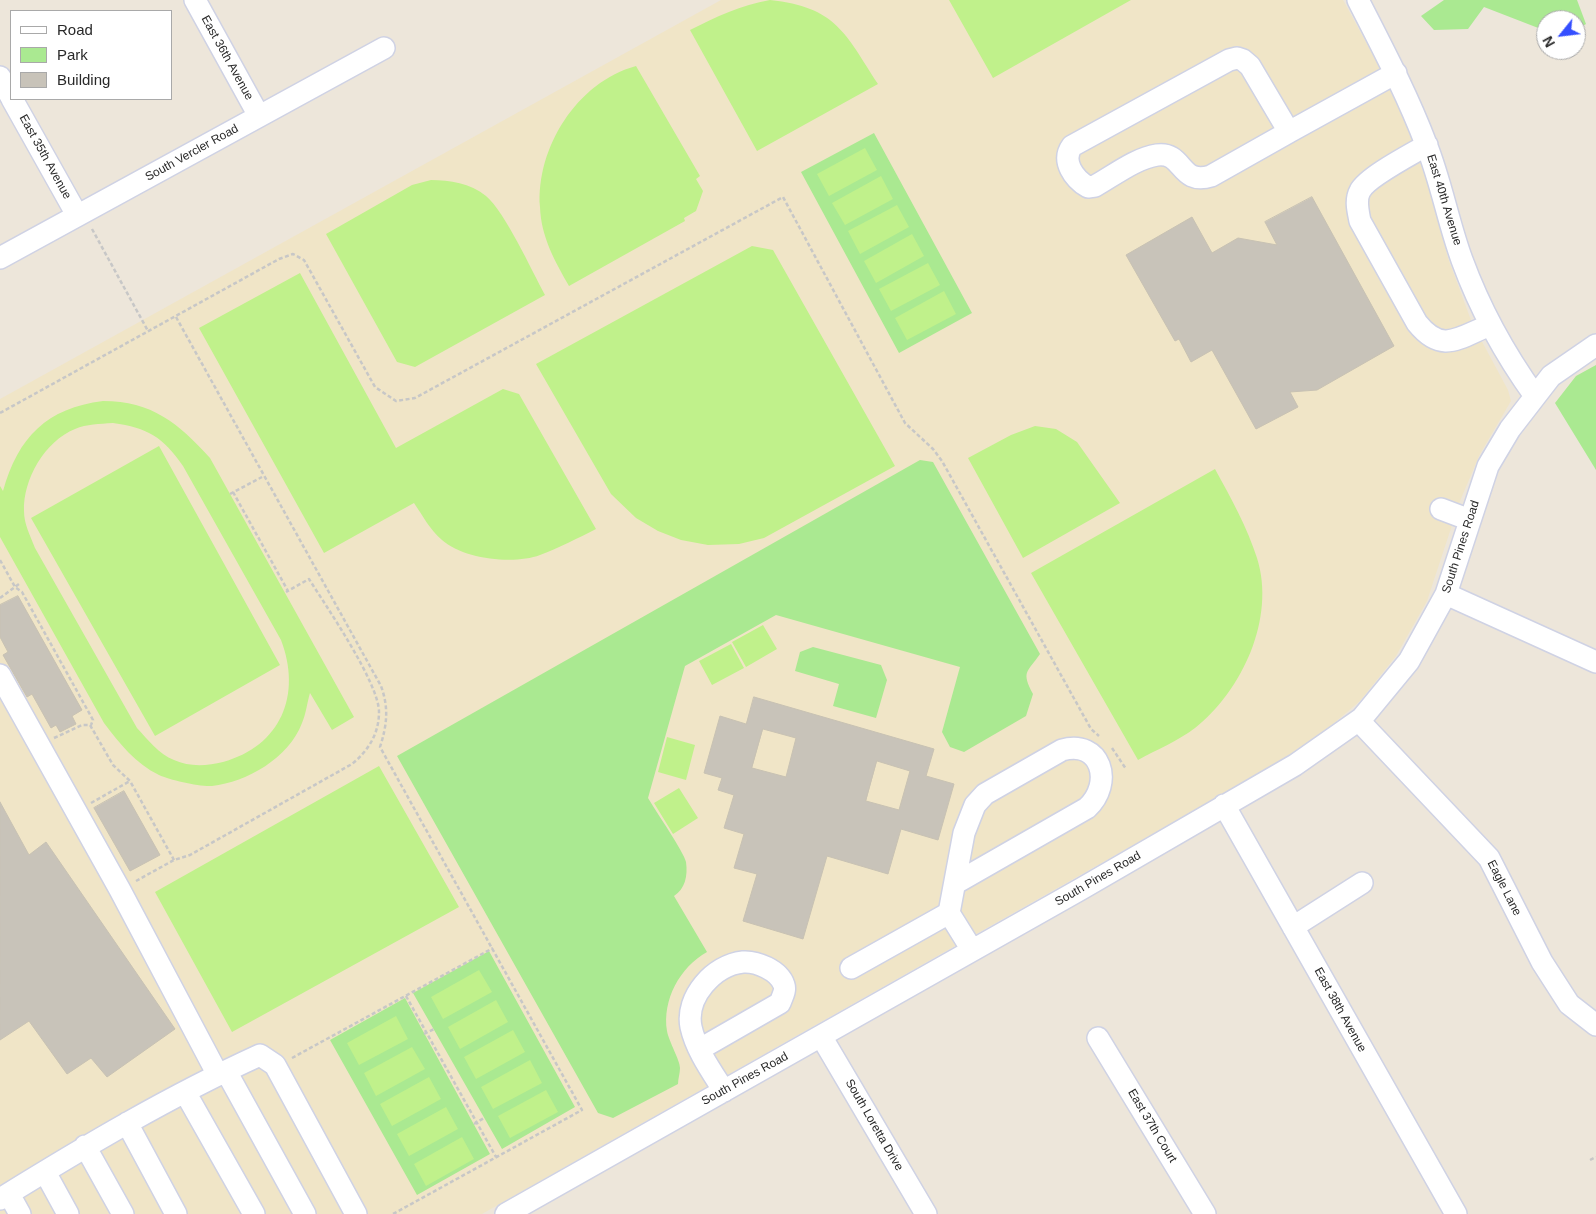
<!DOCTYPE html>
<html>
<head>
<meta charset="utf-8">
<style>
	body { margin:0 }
	#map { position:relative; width:1596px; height:1214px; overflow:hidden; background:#ede6da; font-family:Arial,sans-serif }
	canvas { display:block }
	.legend { position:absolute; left:10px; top:10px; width:162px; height:90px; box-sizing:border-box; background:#fff; border:1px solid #a9a9a9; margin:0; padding:6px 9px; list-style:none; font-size:15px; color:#292929 }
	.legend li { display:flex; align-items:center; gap:10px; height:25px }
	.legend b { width:25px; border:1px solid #a9a9a9 }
	.north { position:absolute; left:1536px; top:10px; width:50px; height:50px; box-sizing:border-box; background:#fff; border:1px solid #a9a9a9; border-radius:50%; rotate:241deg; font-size:14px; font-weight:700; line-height:20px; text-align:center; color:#292929 }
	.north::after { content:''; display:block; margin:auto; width:18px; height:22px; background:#354fff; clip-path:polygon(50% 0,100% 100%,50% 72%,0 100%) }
</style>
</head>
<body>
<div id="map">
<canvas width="1596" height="1214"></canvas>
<ul class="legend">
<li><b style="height:6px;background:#fff"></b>Road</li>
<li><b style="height:14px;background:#aae991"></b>Park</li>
<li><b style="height:14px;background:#c8c3b9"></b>Building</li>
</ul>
<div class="north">N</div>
</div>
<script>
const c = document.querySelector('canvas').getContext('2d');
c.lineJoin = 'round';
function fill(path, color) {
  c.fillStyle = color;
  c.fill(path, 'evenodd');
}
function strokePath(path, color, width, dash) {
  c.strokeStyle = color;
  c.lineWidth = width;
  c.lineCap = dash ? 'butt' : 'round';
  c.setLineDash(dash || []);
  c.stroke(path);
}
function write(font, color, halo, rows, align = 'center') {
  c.font = font + ' Arial,sans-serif';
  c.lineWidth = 4;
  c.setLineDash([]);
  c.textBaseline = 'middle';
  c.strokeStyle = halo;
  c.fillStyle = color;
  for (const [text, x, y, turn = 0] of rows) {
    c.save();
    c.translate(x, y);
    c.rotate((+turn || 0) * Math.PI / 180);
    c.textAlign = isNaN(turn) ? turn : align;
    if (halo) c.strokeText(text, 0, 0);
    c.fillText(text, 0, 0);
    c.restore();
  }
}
fill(new Path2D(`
	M 721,0 L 1343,0 L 1378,64 L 1407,125 L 1430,190 L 1448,258 L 1472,323 L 1508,390 L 1511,401 L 1480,454 L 1460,501 L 1427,601 L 1396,656 L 1360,701 L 1313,741 L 1278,763 L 482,1214 L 0,1214 L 0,399 Z`), '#f0e5c7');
fill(new Path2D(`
	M 1444,0 L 1577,0 L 1586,24 L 1576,30 L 1576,20 L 1546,20 L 1546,31 L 1484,7 L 1468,29 L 1434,30 L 1421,16 Z
	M 874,133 L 972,313 L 899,353 L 801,172 Z
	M 1596,365 L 1596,470 L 1555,403 L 1576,376 Z
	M 920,460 L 933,462 L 1040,654 C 1027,673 1021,671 1033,694 L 1026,716 L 964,752 L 950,747 L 942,732 L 960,667 L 776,615 L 685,666 L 648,798 C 655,810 684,852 686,862 C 688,876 685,889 674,896 L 707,952 C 680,967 662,1000 667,1031 C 669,1042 680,1060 680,1068 C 680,1073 678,1079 678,1084 L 613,1118 L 598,1113 L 397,756 Z
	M 813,647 L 881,665 L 887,680 L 876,718 L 833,706 L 839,684 L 795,671 L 800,652 Z
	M 489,951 L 575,1107 L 502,1149 L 413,993 Z
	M 405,998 L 490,1154 L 417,1195 L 330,1040 Z`), '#aae991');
fill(new Path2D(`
	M 770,0 C 836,7 845,33 878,84 L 757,151 L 690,30 C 716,17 741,5 770,0 Z
	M 949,0 L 1131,0 L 993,78 Z
	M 636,66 L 700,176 L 696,179 L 703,191 L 696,211 L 684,218 L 685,221 L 569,286 C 555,261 541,237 540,207 C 536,148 577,82 636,66 Z
	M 865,148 L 877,170 L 829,196 L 817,174 Z
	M 881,176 L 893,199 L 845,225 L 832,203 Z
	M 431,180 C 450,180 470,183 486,196 C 505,212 532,271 545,295 L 415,367 L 397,362 L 326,234 L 412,185 Z
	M 897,205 L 909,227 L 860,254 L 848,231 Z
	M 912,234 L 924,256 L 876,283 L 864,261 Z
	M 752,246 L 773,250 L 895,466 L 764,538 L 739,544 L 708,545 L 681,540 L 658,531 L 636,518 L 611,494 L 536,364 Z
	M 928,263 L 940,285 L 891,311 L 879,289 Z
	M 300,273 L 396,448 L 503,389 L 519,394 L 596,529 C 578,538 559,548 540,555 C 514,565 463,559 442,540 C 430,530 423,516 414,503 L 324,553 L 199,328 Z
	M 944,291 L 956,314 L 907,340 L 895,318 Z
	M 103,401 C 152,401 178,423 210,458 L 354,717 L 332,730 L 310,693 C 307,703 306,714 302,723 C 289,758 247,782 212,786 C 200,787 170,780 159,775 C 136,764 119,743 104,723 L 0,537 L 0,486 L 3,491 C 18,437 47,408 103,401 ZM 113,423 C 148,428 163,437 183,466 L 281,640 C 302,695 281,746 223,762 C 207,766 189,767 174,760 C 159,754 148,740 137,728 L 35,548 C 30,535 24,524 24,511 C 23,479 45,441 75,429 C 87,424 99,424 113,423 Z
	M 1035,426 L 1056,429 L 1077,442 L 1120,503 L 1023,558 L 968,458 L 1011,435 Z
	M 159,446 L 280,665 L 155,736 L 31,518 Z
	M 1215,469 C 1231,498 1247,527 1257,558 C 1276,618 1242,691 1195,728 C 1178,741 1156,750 1138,760 L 1031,573 Z
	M 763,625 L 777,649 L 746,667 L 732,642 Z
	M 731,644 L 744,668 L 712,685 L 699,661 Z
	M 667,737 L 695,745 L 686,780 L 658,772 Z
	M 379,766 L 459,907 L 232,1032 L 155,892 Z
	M 679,788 L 698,818 L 673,834 L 654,803 Z
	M 479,970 L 492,992 L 443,1019 L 431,997 Z
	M 496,1000 L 508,1022 L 460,1049 L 448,1027 Z
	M 396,1016 L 408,1039 L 359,1065 L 347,1043 Z
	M 513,1030 L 525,1052 L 476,1079 L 464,1057 Z
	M 412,1047 L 425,1069 L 376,1096 L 364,1073 Z
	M 530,1060 L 542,1083 L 493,1109 L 481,1087 Z
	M 429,1077 L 441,1099 L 392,1126 L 380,1104 Z
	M 546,1090 L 558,1112 L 510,1138 L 498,1116 Z
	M 446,1107 L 458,1129 L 409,1156 L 397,1134 Z
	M 462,1137 L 474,1159 L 426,1186 L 414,1164 Z`), '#c0f18b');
const building = new Path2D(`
	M 1312,197 L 1394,346 L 1317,390 L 1290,392 L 1298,407 L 1256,429 L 1212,350 L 1191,362 L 1179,339 L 1175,341 L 1126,255 L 1192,217 L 1212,253 L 1238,238 L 1277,245 L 1265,222 Z
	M 18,596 L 82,710 L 72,716 L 76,724 L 60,732 L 56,725 L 51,728 L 32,694 L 27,697 L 3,655 L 8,652 L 0,637 L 0,605 Z
	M 754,697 L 934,749 L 926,776 L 954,784 L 938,840 L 901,829 L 888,874 L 827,856 L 803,939 L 743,921 L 757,874 L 734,868 L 744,834 L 724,828 L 734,795 L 718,790 L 722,778 L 704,773 L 720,716 L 746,724 ZM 763,729 L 796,738 L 786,777 L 752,768 ZM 877,761 L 910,771 L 899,810 L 866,801 Z
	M 124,791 L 160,855 L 130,871 L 94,808 Z
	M 0,802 L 29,855 L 46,842 L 175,1029 L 107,1077 L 91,1058 L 67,1074 L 29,1021 L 0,1040 Z`);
fill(building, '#c8c3b9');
strokePath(building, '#c8c2b3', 1);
const minor = new Path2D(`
	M 195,0 L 259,116
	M 1358,0 C 1382,47 1407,94 1426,144 C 1441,181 1448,222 1462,260 C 1480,309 1504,353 1535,396
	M 1237,58 L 1243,60 L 1250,66 L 1289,132 L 1211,176 C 1179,186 1184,151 1157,155 C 1136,158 1113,176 1095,186 L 1088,187 C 1074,179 1061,161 1072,146 L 1229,60 Z
	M 0,77 L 11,97
	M 12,99 L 77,215
	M 1289,132 L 1396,73
	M 1427,145 C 1412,154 1367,177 1360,191 C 1355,200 1358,211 1360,221 L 1417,323 C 1442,354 1458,338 1490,325
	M 0,258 L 384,48
	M 1441,509 L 1470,520
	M 1446,594 L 1596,662
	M 0,675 L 120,890 L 218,1075
	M 1362,718 L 1360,722 L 1489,858 L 1542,962 L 1569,1004 L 1596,1025
	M 1224,805 L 1456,1214
	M 956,883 L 1087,808 C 1114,783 1101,739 1062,750 L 985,794 L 975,805 L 964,833 L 949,913 L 972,950
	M 1293,927 L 1362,883
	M 851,968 L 949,913
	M 821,1036 L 926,1214
	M 1098,1038 L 1205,1214
	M 700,1049 L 780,1003 C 782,997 786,991 784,985 C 779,970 756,961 743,962 C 714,965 685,997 691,1027 C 696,1050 712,1072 724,1091
	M 226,1071 L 305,1214
	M 185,1092 L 254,1214
	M 127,1123 L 176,1214
	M 85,1146 L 123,1214
	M 45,1172 L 68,1214
	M 9,1194 L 20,1214
	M 0,1199 C 84,1147 170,1096 260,1055 L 275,1065 L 356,1214
	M 506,1214 L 1081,889 L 1295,765 L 1362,718 L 1409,661 L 1446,594 L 1488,466 L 1510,429 L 1551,376 L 1596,345`);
strokePath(minor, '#cfd2e4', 24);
strokePath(new Path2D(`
	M 92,229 L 148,331
	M 176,317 L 381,686 C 389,708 387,725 380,747 L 582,1110 L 393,1214
	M 0,413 L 279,259 L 293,254 L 304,260 L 375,387 L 396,401 L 415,398 L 783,197 L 905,423 L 933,449 L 942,461 L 1091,729 L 1099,736
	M 233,492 L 288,591
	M 230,494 L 262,477
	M 0,560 L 15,587 L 22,592 L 93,720 L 91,725
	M 0,598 L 19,584
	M 54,738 L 82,725 L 90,725 L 113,765 L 130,781 L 174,860
	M 1112,748 L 1126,769
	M 91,803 L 130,781
	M 136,881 L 174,860 L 190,855 L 352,764 C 368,751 379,734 379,712 C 379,683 326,606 309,579 L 286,592
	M 406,996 L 496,1157
	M 424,1034 L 434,1029
	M 292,1058 L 493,948
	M 474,1124 L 484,1118
	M 1590,1160 L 1596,1157`), '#c7c7c7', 2.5, [4, 2.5]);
strokePath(minor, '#fff', 21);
write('12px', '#292929', '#fff', [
	["East 36th Avenue",227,58,61],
	["South Vercler Road",192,153,-29],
	["East 35th Avenue",45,157,61],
	["East 40th Avenue",1444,200,73],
	["South Pines Road",1461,547,-72],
	["South Pines Road",1098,879,-30],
	["Eagle Lane",1504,888,63],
	["East 38th Avenue",1340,1010,61],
	["South Pines Road",745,1079,-29],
	["South Loretta Drive",874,1125,60],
	["East 37th Court",1152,1126,59]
]);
</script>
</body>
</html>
